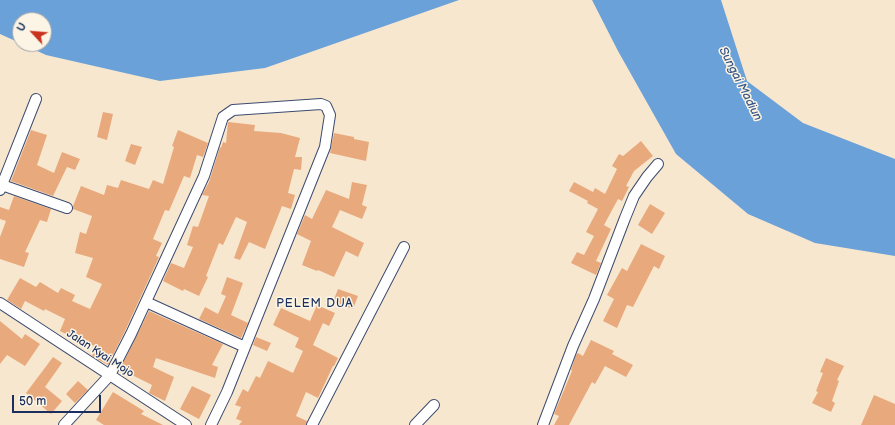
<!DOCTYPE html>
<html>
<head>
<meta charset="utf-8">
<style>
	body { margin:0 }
	#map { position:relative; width:895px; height:425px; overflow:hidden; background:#f8e7cf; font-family:"Balsamiq Sans",sans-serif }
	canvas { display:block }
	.north { position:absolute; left:12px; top:12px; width:40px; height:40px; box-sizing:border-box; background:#fcf5e5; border:1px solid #a2a6af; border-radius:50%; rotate:296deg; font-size:11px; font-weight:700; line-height:16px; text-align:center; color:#1b2f5e }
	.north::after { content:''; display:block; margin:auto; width:14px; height:18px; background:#c8321e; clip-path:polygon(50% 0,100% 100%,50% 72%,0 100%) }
	.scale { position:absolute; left:12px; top:395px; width:89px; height:18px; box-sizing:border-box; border:2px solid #1b2f5e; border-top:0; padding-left:5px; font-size:12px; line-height:14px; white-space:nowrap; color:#1b2f5e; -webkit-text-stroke:3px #fcf5e5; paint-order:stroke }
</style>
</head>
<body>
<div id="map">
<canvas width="895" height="425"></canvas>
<div class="north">U</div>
<div class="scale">50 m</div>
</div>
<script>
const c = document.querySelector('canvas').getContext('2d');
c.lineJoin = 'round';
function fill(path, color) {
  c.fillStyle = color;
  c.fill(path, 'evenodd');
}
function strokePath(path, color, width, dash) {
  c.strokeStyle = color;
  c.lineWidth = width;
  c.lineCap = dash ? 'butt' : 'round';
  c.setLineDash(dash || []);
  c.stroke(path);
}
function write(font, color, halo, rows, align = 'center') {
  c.font = font + ' "Balsamiq Sans",sans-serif';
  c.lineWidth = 3;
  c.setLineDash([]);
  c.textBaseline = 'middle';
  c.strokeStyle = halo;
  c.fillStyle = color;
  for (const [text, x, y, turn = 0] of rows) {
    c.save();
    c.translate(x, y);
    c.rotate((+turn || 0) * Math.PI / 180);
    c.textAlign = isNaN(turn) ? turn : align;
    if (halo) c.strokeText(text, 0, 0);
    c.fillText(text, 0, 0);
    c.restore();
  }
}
fill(new Path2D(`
	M 0,0 L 459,0 L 265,68 L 160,81 L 46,55 L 22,44 L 44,44 L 44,20 L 20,20 L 20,43 L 0,34 Z
	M 592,0 L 721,0 L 747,81 L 803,123 L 895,159 L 895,256 L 815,243 L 748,214 L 676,154 L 618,51 Z`), '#6aa1d8');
fill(new Path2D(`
	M 103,112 L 113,114 L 107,140 L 97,137 Z
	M 228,122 L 255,125 L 254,131 L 281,133 L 300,138 L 295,157 L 302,157 L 301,170 L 294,169 L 288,193 L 295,195 L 291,209 L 282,206 L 265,249 L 249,242 L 240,260 L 234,258 L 247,222 L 236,217 L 223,245 L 219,243 L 206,276 L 208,277 L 199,296 L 184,289 L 183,291 L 163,281 L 171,263 L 184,268 L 193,247 L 187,245 L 193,226 L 198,227 L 209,196 L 202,195 L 209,182 L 220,147 L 221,148 L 223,142 L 226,143 Z
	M 31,130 L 47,135 L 37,165 L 54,173 L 62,152 L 80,159 L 75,170 L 67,167 L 53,196 L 11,181 Z
	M 178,130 L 208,143 L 203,157 L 197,155 L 190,178 L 184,176 L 169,211 L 165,210 L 153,239 L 162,243 L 156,256 L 159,257 L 125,331 L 108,365 L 92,356 L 96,347 L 73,335 L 72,337 L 60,331 L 65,319 L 45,309 L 44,311 L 25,301 L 21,309 L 7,300 L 20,278 L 36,287 L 40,282 L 58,293 L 61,288 L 75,295 L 72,301 L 90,309 L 102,284 L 86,277 L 93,258 L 75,253 L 80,232 L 86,234 L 92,216 L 73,209 L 73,206 L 81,186 L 104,195 L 107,185 L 118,188 L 121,180 L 149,189 L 153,180 L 163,184 L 174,147 L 172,146 Z
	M 334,133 L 354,137 L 354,139 L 369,142 L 366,161 L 330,153 Z
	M 641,141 L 653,156 L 634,171 L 626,186 L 629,187 L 622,201 L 618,199 L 604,225 L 611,229 L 596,261 L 601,263 L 596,275 L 571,263 L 577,252 L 584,255 L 594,236 L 586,232 L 598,209 L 587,203 L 588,201 L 569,191 L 574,182 L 593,192 L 595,188 L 605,194 L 617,169 L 612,166 L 619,154 L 623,156 Z
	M 131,144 L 142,147 L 135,165 L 125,161 Z
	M 352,182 L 367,185 L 362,205 L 367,207 L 362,219 L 340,210 L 332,227 L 364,243 L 358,257 L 346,251 L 334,277 L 318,270 L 317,271 L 302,265 L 311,241 L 297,234 L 305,215 L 312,219 L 326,190 L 349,199 Z
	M 14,196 L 51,209 L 47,222 L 40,220 L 25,252 L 29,253 L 24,267 L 0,259 L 0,237 L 6,221 L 0,219 L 0,207 L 9,210 Z
	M 650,204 L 665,213 L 652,234 L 638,225 Z
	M 641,244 L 665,256 L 659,269 L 654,266 L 633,307 L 627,305 L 617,328 L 603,321 L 614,299 L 607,295 L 622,268 L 627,271 Z
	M 227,277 L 243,283 L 231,315 L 248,323 L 241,338 L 199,319 L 205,307 L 218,314 L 226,296 L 221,294 Z
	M 338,289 L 358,296 L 353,309 L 333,302 Z
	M 317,305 L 335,313 L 329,326 L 323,323 L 313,345 L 338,358 L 334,366 L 333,366 L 318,398 L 306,392 L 296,416 L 307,421 L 306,425 L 239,425 L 242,421 L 236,419 L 241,407 L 235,405 L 243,389 L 248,392 L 256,376 L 260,378 L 268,361 L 293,373 L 303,351 L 295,347 L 299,338 L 273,325 L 281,308 L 310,321 Z
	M 149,311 L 223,344 L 212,365 L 218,367 L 215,378 L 156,358 L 153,367 L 174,377 L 165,401 L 149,393 L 152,385 L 120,369 Z
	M 0,321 L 22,339 L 25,334 L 40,344 L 25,366 L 7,355 L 0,364 Z
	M 256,337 L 271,343 L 267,351 L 253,345 Z
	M 591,340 L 614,351 L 612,354 L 633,365 L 626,377 L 605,366 L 595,384 L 592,382 L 569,425 L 554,425 L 559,416 L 554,414 L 572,371 L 571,370 L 576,355 L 578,353 L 583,356 Z
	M 53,357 L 62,363 L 45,387 L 62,401 L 51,414 L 26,393 Z
	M 826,358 L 844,366 L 837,380 L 839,381 L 832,401 L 835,403 L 831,412 L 812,403 L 818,392 L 816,391 L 823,373 L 820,372 Z
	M 78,381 L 88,390 L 75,403 L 66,394 Z
	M 192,386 L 211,395 L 199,419 L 180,409 Z
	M 113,392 L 144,411 L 141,414 L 163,425 L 104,425 L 96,420 Z
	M 874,395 L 895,404 L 895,425 L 861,425 Z`), '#e8a97d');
const minor = new Path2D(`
	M 2,185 L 67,208
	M 0,190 L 36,99
	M 146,302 L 245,347
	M 0,303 L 186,425
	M 64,425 L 110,375 L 131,334 L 204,176 L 223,117 L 233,110 L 321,104 L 326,106 L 330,115 L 325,147 L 227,392 L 211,425
	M 312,425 L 404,247
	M 415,425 L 434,405
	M 543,425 L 573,346 L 594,299 L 625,218 L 634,196 L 647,177 L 658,164`);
strokePath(minor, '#3c4b6f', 12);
strokePath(minor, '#fff', 10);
write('11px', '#1b2f5e', '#fcf5e5', [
	["Jalan Kyai Mojo",100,354,33]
]);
write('italic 12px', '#375789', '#fcf5e5', [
	["Sungai Madiun",740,84,63]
]);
c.letterSpacing = '1px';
write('12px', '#1b2f5e', '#fcf5e5', [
	["PELEM DUA",315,304]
]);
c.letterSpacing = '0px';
</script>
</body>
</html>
